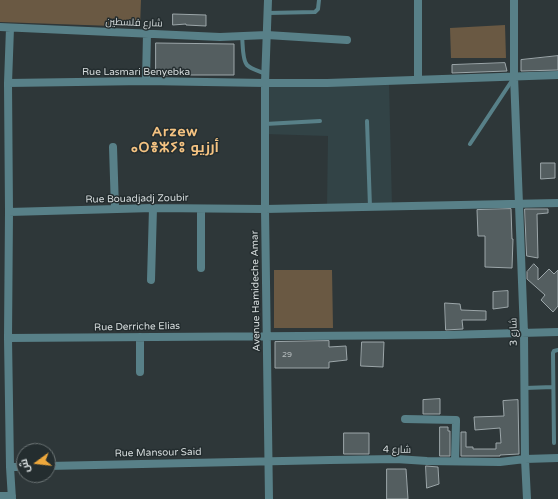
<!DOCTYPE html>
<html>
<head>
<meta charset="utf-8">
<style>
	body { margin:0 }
	#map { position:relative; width:558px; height:499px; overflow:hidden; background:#2e3739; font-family:"Varela Round",Cairo,sans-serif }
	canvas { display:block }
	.north { position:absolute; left:16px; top:443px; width:40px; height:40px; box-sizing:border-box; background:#242d2f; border:1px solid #6b7374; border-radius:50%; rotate:255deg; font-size:11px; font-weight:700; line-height:16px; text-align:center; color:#d5dbdc }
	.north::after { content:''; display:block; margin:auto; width:14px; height:18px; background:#eea83c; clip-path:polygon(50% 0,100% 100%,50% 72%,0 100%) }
</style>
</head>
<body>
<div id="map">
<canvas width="558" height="499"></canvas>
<div class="north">ش</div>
</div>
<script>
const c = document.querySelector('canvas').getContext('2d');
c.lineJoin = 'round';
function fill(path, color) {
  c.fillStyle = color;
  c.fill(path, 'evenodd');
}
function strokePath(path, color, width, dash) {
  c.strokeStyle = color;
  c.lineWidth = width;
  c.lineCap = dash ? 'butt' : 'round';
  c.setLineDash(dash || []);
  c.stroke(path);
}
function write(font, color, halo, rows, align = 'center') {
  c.font = font + ' "Varela Round",Cairo,"Noto Sans Tifinagh",sans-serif';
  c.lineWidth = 3;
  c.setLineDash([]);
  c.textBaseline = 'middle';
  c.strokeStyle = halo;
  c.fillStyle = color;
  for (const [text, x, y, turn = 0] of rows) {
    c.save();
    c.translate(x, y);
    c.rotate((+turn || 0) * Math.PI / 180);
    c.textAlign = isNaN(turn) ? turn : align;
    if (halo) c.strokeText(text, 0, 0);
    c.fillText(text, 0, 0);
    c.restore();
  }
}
fill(new Path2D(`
	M 265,83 L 389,83 L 392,206 L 327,207 L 328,136 L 265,134 Z`), '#324346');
fill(new Path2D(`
	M 0,0 L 141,0 L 140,27 L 0,22 Z
	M 505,25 L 506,58 L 451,58 L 450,28 Z
	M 274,270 L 332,270 L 333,328 L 274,328 Z`), '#6a5943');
const building = new Path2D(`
	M 173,14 L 206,15 L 206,26 L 186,25 L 186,24 L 173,25 Z
	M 156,43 L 234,44 L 234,75 L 156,75 Z
	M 558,56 L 558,70 L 521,71 L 521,60 Z
	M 505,63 L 507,71 L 452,73 L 452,65 Z
	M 541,163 L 555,163 L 555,178 L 541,179 Z
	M 511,209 L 512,239 L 513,239 L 512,268 L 485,267 L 485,236 L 478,236 L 477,210 Z
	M 525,209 L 548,209 L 548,213 L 537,214 L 538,258 L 527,256 Z
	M 534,264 L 538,268 L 538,280 L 549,269 L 554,274 L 558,270 L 558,306 L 553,312 L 541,300 L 545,295 L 527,279 L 527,272 Z
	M 508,291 L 508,307 L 493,309 L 493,292 Z
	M 445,303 L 460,304 L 461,310 L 486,311 L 486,320 L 462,320 L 463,329 L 446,330 Z
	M 329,341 L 329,347 L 346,346 L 347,360 L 329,362 L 329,368 L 275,368 L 275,342 Z
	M 362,342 L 384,342 L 383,367 L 361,366 Z
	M 440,399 L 440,414 L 423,414 L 423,400 Z
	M 518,400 L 519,454 L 500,455 L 500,456 L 461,456 L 461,432 L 466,432 L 466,447 L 473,447 L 473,449 L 496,449 L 496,443 L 501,443 L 500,428 L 475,430 L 474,417 L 504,416 L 503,401 Z
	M 440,427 L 448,427 L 448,431 L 450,431 L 450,456 L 440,456 Z
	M 344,433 L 369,433 L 369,454 L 344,454 Z
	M 426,466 L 438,467 L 439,484 L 427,488 Z
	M 387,469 L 406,469 L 408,499 L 387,499 Z`);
fill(building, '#545e60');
strokePath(building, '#9ca6a9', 1);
strokePath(new Path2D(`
	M 268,13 L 315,12 L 318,9 L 319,0
	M 242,36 C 243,43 242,60 247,65 C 251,69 259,71 265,74
	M 367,121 L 370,207
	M 265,124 L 320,121
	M 470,144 L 513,79
	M 525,388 L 553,387
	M 554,443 L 553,353 L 554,351 L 558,350`), '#588088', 4);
strokePath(new Path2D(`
	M 268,0 L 265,83 L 265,209 L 269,499
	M 418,0 L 418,80
	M 514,0 L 514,76 L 524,333 L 525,459 L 527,499
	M 0,27 L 220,37 L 267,35 L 347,40
	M 10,28 L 8,83 L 9,212 L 8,338 L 10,467 L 12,499
	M 146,81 L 147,33
	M 8,83 L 146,81 L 265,83 L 327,83 L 558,75
	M 113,147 L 115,209
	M 9,212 L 153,208 L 265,209 L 558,203
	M 201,268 L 201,209
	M 151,280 L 153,208
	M 140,337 L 140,372
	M 8,338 L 446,335 L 558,332
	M 405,419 L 456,420 L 456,422 L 455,461
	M 48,466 L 330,460 L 396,459 L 427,461 L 500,462 L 525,459 L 558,458
	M 10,467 L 24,467
	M 0,496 L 12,496`), '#588088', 8);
write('8px', '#b5bcbd', null, [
	["29",287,355]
]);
write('10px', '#d5dbdc', '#242d2f', [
	["شارع فلسطين",134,23,2],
	["Rue Lasmari Benyebka",136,72],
	["Rue Bouadjadj Zoubir",137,199,-1],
	["Avenue Hamideche Amar",256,291,-91],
	["Rue Derriche Elias",137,327,-1],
	["شارع 3",514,332,-91],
	["شارع 4",397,450,1],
	["Rue Mansour Said",158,453,-1]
]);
c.letterSpacing = '1px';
write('bold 14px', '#f5c382', '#242d2f', [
	["Arzew",175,132],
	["ⴰⵔⴻⵣⵢⵓ أرزيو",175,148]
]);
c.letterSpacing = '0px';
</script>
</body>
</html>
